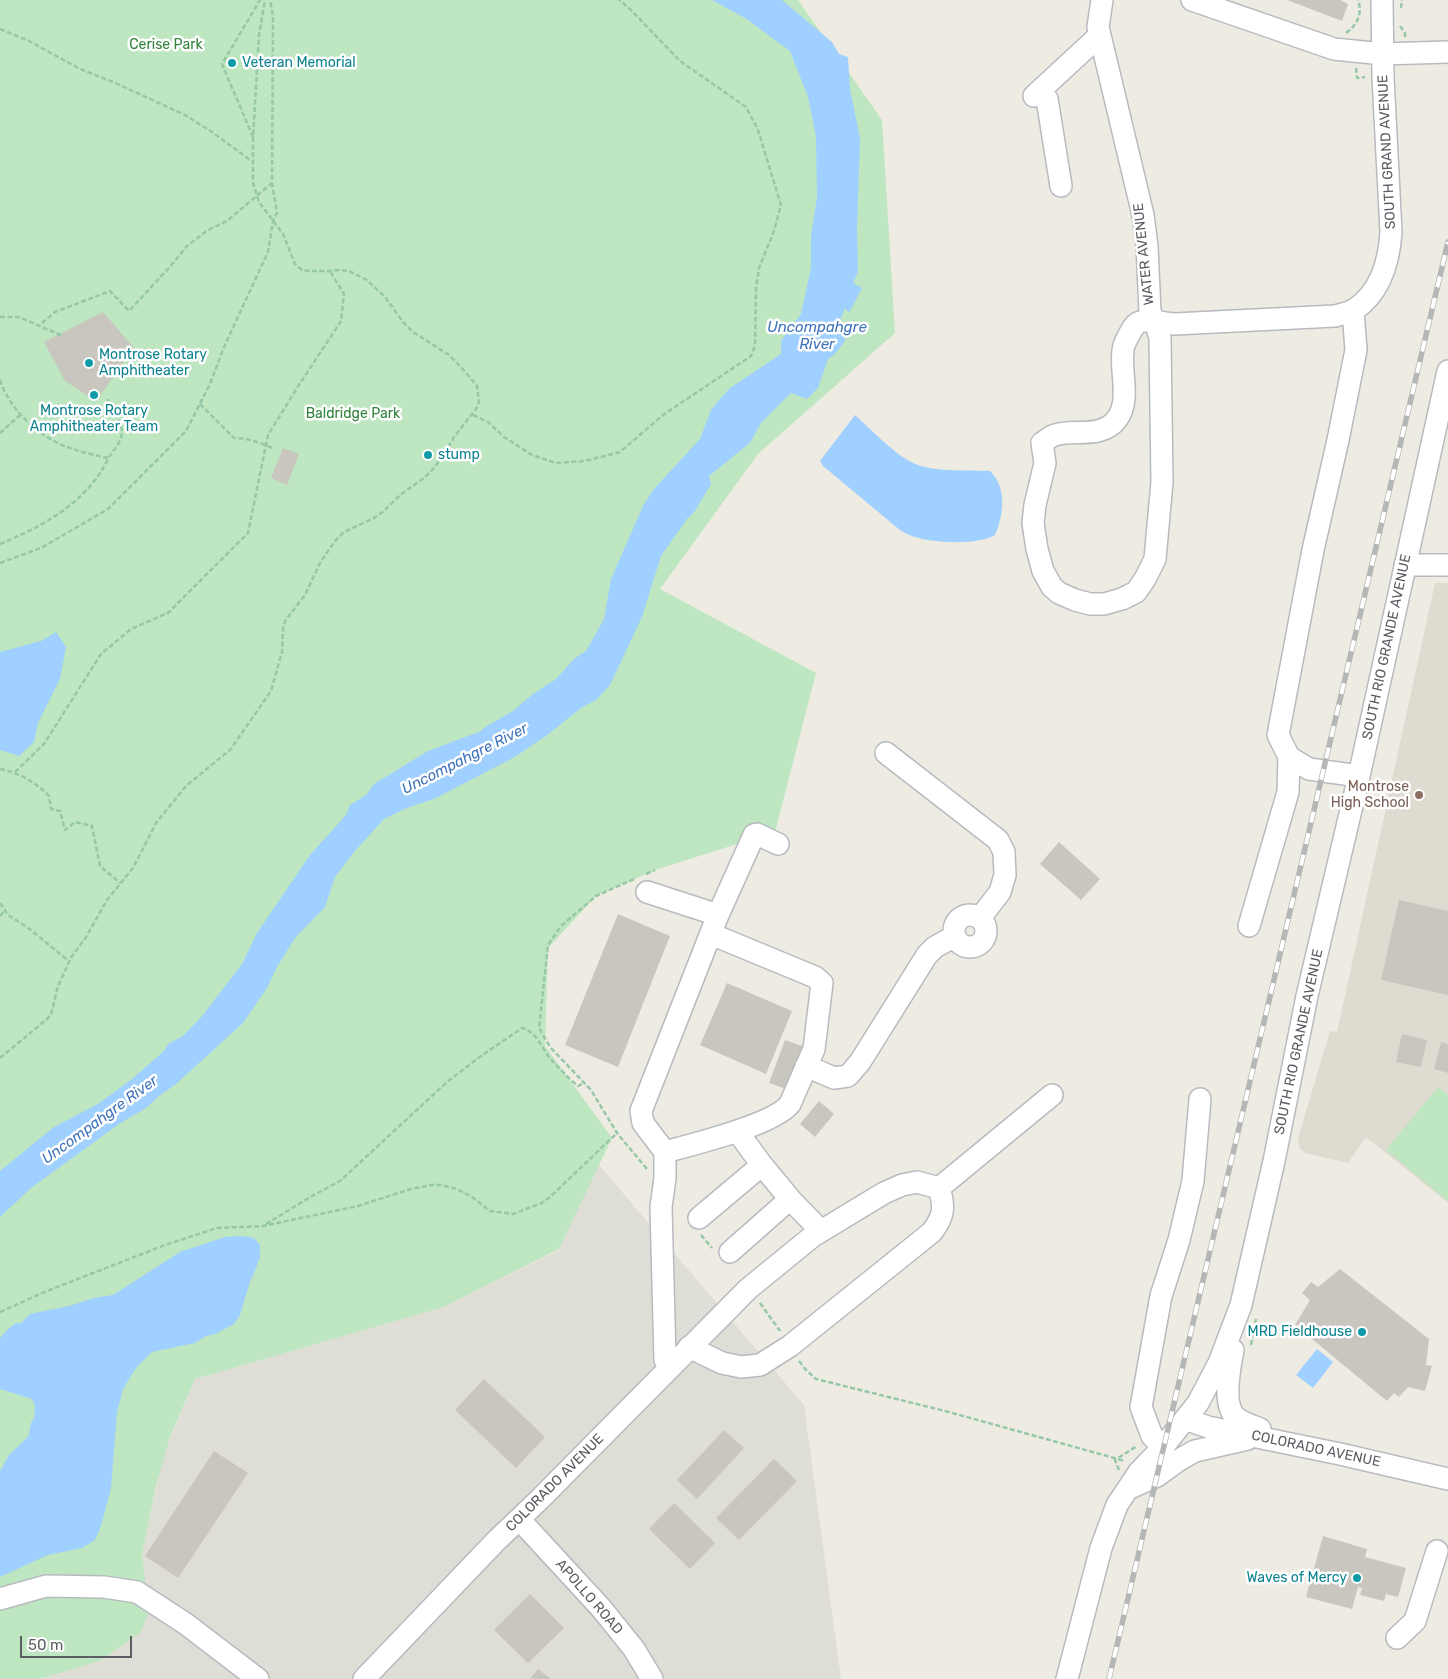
<!DOCTYPE html>
<html>
<head>
<meta charset="utf-8">
<style>
	body { margin:0 }
	#map { position:relative; width:1448px; height:1679px; overflow:hidden; background:#eeece2; font-family:Rubik,sans-serif }
	canvas { display:block }
	.scale { position:absolute; left:20px; top:1636px; width:112px; height:22px; box-sizing:border-box; border:2px solid #5a5e63; border-top:0; padding-left:6px; font-size:15px; line-height:18px; white-space:nowrap; color:#5a5e63; -webkit-text-stroke:4px #fff; paint-order:stroke }
</style>
</head>
<body>
<div id="map">
<canvas width="1448" height="1679"></canvas>
<div class="scale">50 m</div>
</div>
<script>
const c = document.querySelector('canvas').getContext('2d');
c.lineJoin = 'round';
function fill(path, color) {
  c.fillStyle = color;
  c.fill(path, 'evenodd');
}
function strokePath(path, color, width, dash) {
  c.strokeStyle = color;
  c.lineWidth = width;
  c.lineCap = dash ? 'butt' : 'round';
  c.setLineDash(dash || []);
  c.stroke(path);
}
function write(font, color, halo, rows, align = 'center') {
  c.font = font + ' Rubik,sans-serif';
  c.lineWidth = 5;
  c.setLineDash([]);
  c.textBaseline = 'middle';
  c.strokeStyle = halo;
  c.fillStyle = color;
  for (const [text, x, y, turn = 0] of rows) {
    c.save();
    c.translate(x, y);
    c.rotate((+turn || 0) * Math.PI / 180);
    c.textAlign = isNaN(turn) ? turn : align;
    if (halo) c.strokeText(text, 0, 0);
    c.fillText(text, 0, 0);
    c.restore();
  }
}
fill(new Path2D(`
	M 598,1164 L 804,1405 L 841,1679 L 40,1679 L 100,1661 L 149,1612 L 142,1555 L 163,1455 L 195,1379 L 444,1307 L 559,1250 Z`), '#deddd6');
fill(new Path2D(`
	M 1435,583 L 1448,583 L 1448,1203 L 1366,1137 L 1348,1163 L 1305,1153 L 1300,1149 L 1298,1138 L 1330,1031 L 1337,1032 Z`), '#dedbd0');
fill(new Path2D(`
	M 0,0 L 798,0 L 882,120 L 895,333 L 758,454 L 660,589 L 816,673 L 775,832 L 655,870 L 596,896 L 548,948 L 545,1046 L 612,1138 L 559,1249 L 444,1307 L 195,1379 L 170,1437 L 156,1486 L 142,1555 L 149,1612 L 140,1633 L 100,1661 L 40,1679 L 0,1679 Z
	M 1438,1087 L 1448,1095 L 1448,1201 L 1386,1150 Z`), '#bee6c0');
fill(new Path2D(`
	M 712,0 L 782,0 L 832,42 L 839,54 L 848,57 L 850,89 L 860,138 L 857,230 L 858,272 L 853,283 L 862,288 L 849,313 L 845,308 L 839,323 L 843,322 L 845,341 L 834,355 L 828,359 L 818,388 L 807,399 L 791,393 L 761,423 L 750,443 L 709,476 L 711,484 L 695,511 L 687,519 L 661,556 L 642,617 L 610,685 L 596,700 L 581,708 L 546,736 L 513,758 L 436,798 L 407,808 L 384,819 L 354,852 L 335,877 L 325,907 L 295,938 L 277,967 L 267,988 L 243,1023 L 176,1084 L 159,1096 L 146,1108 L 119,1124 L 31,1188 L 0,1217 L 0,1171 L 54,1127 L 98,1104 L 132,1079 L 164,1051 L 168,1044 L 183,1036 L 202,1016 L 242,964 L 257,933 L 310,855 L 346,815 L 350,805 L 366,795 L 374,784 L 428,751 L 481,731 L 485,727 L 513,711 L 533,694 L 556,679 L 575,658 L 586,651 L 604,619 L 611,579 L 643,506 L 653,490 L 700,439 L 711,410 L 720,399 L 730,388 L 781,354 L 781,341 L 801,314 L 811,268 L 811,236 L 817,197 L 816,136 L 808,97 L 790,51 L 745,18 Z
	M 855,415 C 872,430 893,453 913,463 C 931,472 969,470 990,471 C 1007,487 1004,515 995,535 C 977,546 928,543 909,535 C 904,533 899,529 895,526 L 823,466 L 820,461 Z
	M 56,632 L 66,647 L 60,679 L 38,723 L 34,742 L 19,756 L 0,750 L 0,652 L 41,641 Z
	M 240,1236 L 250,1237 L 255,1239 L 260,1245 L 260,1258 L 249,1285 L 240,1315 L 234,1324 L 215,1334 L 206,1336 L 195,1343 L 152,1352 L 136,1368 L 123,1389 L 117,1412 L 111,1488 L 101,1526 L 95,1540 L 82,1548 L 48,1555 L 0,1577 L 0,1471 L 9,1455 L 28,1437 L 31,1423 L 34,1418 L 35,1406 L 32,1399 L 0,1389 L 0,1338 L 8,1329 L 16,1323 L 21,1323 L 30,1314 L 69,1306 L 94,1298 L 113,1295 L 180,1252 L 225,1237 Z
	M 1317,1349 L 1333,1362 L 1313,1388 L 1296,1375 Z`), '#a0d0ff');
fill(new Path2D(`
	M 1287,0 L 1340,0 L 1348,4 L 1342,21 Z
	M 103,312 L 134,348 L 96,401 L 65,381 L 44,342 Z
	M 283,448 L 299,454 L 287,485 L 271,478 Z
	M 1059,842 L 1100,879 L 1081,900 L 1040,864 Z
	M 1399,900 L 1448,911 L 1448,995 L 1381,980 Z
	M 618,914 L 670,936 L 618,1067 L 565,1045 Z
	M 727,983 L 792,1011 L 766,1074 L 700,1045 Z
	M 1402,1034 L 1427,1040 L 1421,1067 L 1396,1062 Z
	M 785,1040 L 805,1047 L 789,1090 L 769,1083 Z
	M 1441,1042 L 1448,1044 L 1448,1073 L 1434,1069 Z
	M 819,1101 L 834,1114 L 815,1137 L 800,1124 Z
	M 1340,1269 L 1429,1339 L 1426,1365 L 1432,1366 L 1425,1391 L 1408,1387 L 1399,1397 L 1394,1393 L 1387,1401 L 1295,1325 L 1310,1300 L 1302,1293 L 1311,1282 L 1318,1287 Z
	M 484,1379 L 545,1437 L 516,1468 L 455,1410 Z
	M 724,1430 L 744,1448 L 697,1499 L 677,1480 Z
	M 214,1451 L 248,1473 L 178,1578 L 145,1556 Z
	M 774,1459 L 797,1481 L 739,1540 L 716,1518 Z
	M 674,1503 L 715,1543 L 690,1569 L 649,1529 Z
	M 1323,1536 L 1367,1549 L 1365,1557 L 1406,1568 L 1398,1597 L 1386,1594 L 1384,1601 L 1360,1595 L 1362,1588 L 1358,1587 L 1352,1609 L 1306,1597 Z
	M 530,1594 L 564,1628 L 528,1663 L 494,1630 Z
	M 538,1669 L 551,1679 L 530,1679 Z`), '#c8c6bf');
const minor = new Path2D(`
	M 1102,0 L 1098,27 L 1143,215 L 1147,246 L 1150,312 L 1155,321 L 1160,338 L 1162,482 L 1155,559 L 1145,579 L 1136,592 L 1122,599 L 1104,604 L 1090,604 L 1075,600 L 1059,593 L 1052,587 L 1043,571 L 1037,549 L 1033,523 L 1035,505 L 1045,463 L 1042,443 C 1046,441 1050,436 1055,435 C 1075,429 1102,439 1117,419 C 1131,400 1120,373 1123,351 C 1123,344 1127,339 1130,333 C 1132,329 1136,323 1140,322 C 1151,318 1164,324 1175,324 L 1335,316 C 1341,314 1349,313 1354,310 C 1381,292 1389,262 1391,232 L 1383,77 L 1382,0
	M 1192,0 L 1334,49 L 1383,54 L 1448,52
	M 1039,92 L 1047,99 L 1061,186
	M 1034,96 L 1100,35
	M 1353,310 L 1356,350 L 1338,440 L 1313,550 L 1278,735 L 1289,757 L 1309,769 L 1359,776
	M 1405,565 L 1448,565
	M 886,753 L 998,840 L 1004,852 L 1005,875 L 1000,892 L 980,918
	M 647,892 L 718,915 L 641,1111 L 643,1123 L 665,1152 L 665,1178 L 661,1207 L 665,1360 L 670,1368
	M 718,915 L 754,835 L 757,834 L 778,844
	M954 931a16 16 0 1 1 32 0a16 16 0 1 1-32 0Z
	M 1249,926 L 1288,792 L 1289,757
	M 806,1066 L 834,1078 L 848,1076 L 860,1062 L 927,955 L 935,947 L 955,936
	M 665,1152 C 694,1144 773,1125 790,1104 L 814,1049 L 822,983 L 815,977 L 711,934
	M 790,1199 L 821,1231
	M 699,1218 L 762,1165
	M 730,1252 L 790,1199 L 762,1165 L 737,1131
	M 689,1347 L 722,1363 L 741,1367 L 760,1365 L 790,1346 L 932,1232 C 944,1216 945,1207 939,1188 L 1052,1095
	M 1233,1350 C 1230,1366 1221,1408 1238,1419 C 1244,1423 1253,1426 1260,1429
	M 1185,1419 L 1208,1427 L 1340,1454 L 1448,1479
	M 1163,1447 L 1152,1436 L 1141,1407 L 1161,1296 L 1179,1240 L 1193,1181 L 1200,1099
	M 1130,1488 L 1157,1476 L 1179,1460 L 1195,1451 L 1248,1439
	M 519,1519 L 601,1608 L 634,1649 L 652,1679
	M 0,1599 L 46,1586 L 104,1587 L 137,1592 L 186,1624 L 258,1679
	M 1397,1638 L 1415,1621 L 1437,1551
	M 364,1679 L 496,1541 L 540,1499 L 748,1289 L 813,1236 L 884,1193 L 902,1185 L 917,1182 L 939,1188
	M 1067,1679 L 1101,1548 L 1117,1505 L 1139,1472 L 1163,1447 L 1198,1403 L 1219,1363 L 1241,1305 L 1274,1161 L 1307,996 L 1359,776 L 1448,371`);
strokePath(minor, '#b7babf', 24);
strokePath(new Path2D(`
	M 1401,8 L 1402,0
	M 1400,26 L 1405,33 L 1405,37
	M 0,29 L 29,41 L 80,69 L 113,82 L 185,115 L 212,132 L 253,162
	M 1346,33 C 1357,25 1363,14 1358,0
	M 1356,68 L 1357,78 L 1365,77
	M 253,137 L 222,64 L 260,0
	M 0,317 L 19,317 L 63,336
	M 42,323 L 55,312 L 110,291 L 129,311 L 168,269 L 187,246 L 208,230 L 227,221 L 272,183
	M 0,380 C 10,410 38,436 67,447 C 80,452 95,455 108,458
	M 200,404 L 234,438 C 248,438 262,443 274,449
	M 473,415 L 488,422 L 504,437 L 532,455 L 556,463 L 585,461 L 620,452 L 663,415 L 751,356 L 755,346 L 756,288 L 759,268 L 774,231 L 781,205 L 758,130 L 746,107 L 680,61 L 629,8 L 619,0
	M 0,433 L 20,415
	M 0,544 C 36,529 71,511 95,480 C 101,473 105,465 109,457 C 114,450 121,442 122,433 C 123,424 112,407 107,398
	M 0,563 L 41,548 L 108,509 L 186,431 L 210,384 L 224,347 L 268,252 L 273,221 L 277,213 L 272,183 L 273,16 L 270,0
	M 0,769 C 20,773 35,782 49,796 L 51,809 L 60,811 L 65,830 L 75,822 L 92,826 L 100,866 L 120,883
	M 15,772 L 44,744 L 101,654 L 131,629 L 168,613 L 248,533 L 268,435 L 297,388 L 341,321 L 344,294 L 330,271
	M 646,874 L 655,870
	M 634,879 L 596,896 L 561,926 L 548,945 L 539,1028 L 550,1047 L 591,1090 L 617,1133 L 647,1169
	M 0,903 L 8,915 L 27,927 L 70,962
	M 0,916 L 5,910
	M 0,1058 L 46,1020 L 51,1015 L 58,986 L 72,956 L 86,937 L 107,900 L 133,868 L 156,823 L 186,786 L 230,750 L 271,691 L 282,652 L 283,629 L 285,621 L 305,595 L 321,561 L 336,540 L 344,532 L 374,518 L 384,511 L 400,495 L 424,478 L 434,468 L 446,451 L 454,437 L 476,409 L 479,402 L 477,386 L 461,367 L 449,355 L 413,332 L 403,322 L 385,297 L 367,280 L 349,271 L 339,270 L 330,271 L 309,271 L 302,270 L 295,264 L 283,234 L 259,202 L 253,183 L 253,139 L 259,35 L 265,0
	M 266,1224 L 312,1196 L 340,1181 L 447,1082 L 481,1056 L 522,1028 C 535,1030 542,1048 549,1057 C 558,1067 568,1078 578,1086 L 584,1083
	M 701,1235 L 712,1248
	M 760,1303 L 780,1331
	M 0,1312 L 47,1291 L 165,1245 L 217,1228 L 263,1226 L 358,1206 L 411,1189 L 432,1185 L 441,1185 L 457,1189 L 472,1197 L 490,1211 L 513,1214 L 542,1203 L 550,1197 L 617,1133
	M 1251,1345 L 1256,1319
	M 799,1361 L 806,1370 L 816,1379 L 949,1412 L 1125,1461
	M 1119,1470 L 1115,1460 L 1137,1446`), '#96c7a7', 2.5, [5, 2.5]);
strokePath(minor, '#fff', 21);
const rail = new Path2D(`
	M 1109,1679 L 1448,242`);
strokePath(rail, '#b5b6b6', 5.5);
strokePath(rail, '#fff', 4, [11]);
for (const [x, y, r, color] of [
	[232,63,5,"#0f9aa8"],
	[89,363,5,"#0f9aa8"],
	[94,395,5,"#0f9aa8"],
	[428,455,5,"#0f9aa8"],
	[1419,795,5,"#8d6e63"],
	[1362,1332,5,"#0f9aa8"],
	[1357,1578,5,"#0f9aa8"]
]) {
  const dot = new Path2D();
  dot.arc(x, y, r, 0, 2 * Math.PI);
  c.fillStyle = color;
  c.fill(dot);
  strokePath(dot, '#fff', 2);
}
write('14px', '#32823b', '#fff', [
	["Cerise Park",166,45],
	["Baldridge Park",353,414]
]);
write('14px', '#0d838f', '#fff', [
	["Veteran Memorial",242,63],
	["Montrose Rotary",99,355],
	["Amphitheater",99,371],
	["Montrose Rotary",94,411,"center"],
	["Amphitheater Team",94,427,"center"],
	["stump",438,455],
	["MRD Fieldhouse",1352,1332,"right"],
	["Waves of Mercy",1347,1578,"right"]
], 'left');
write('14px', '#5a5e63', '#fff', [
	["SOUTH GRAND AVENUE",1387,152,-93],
	["WATER AVENUE",1144,254,-96],
	["SOUTH RIO GRANDE AVENUE",1387,647,-78],
	["SOUTH RIO GRANDE AVENUE",1299,1042,-78],
	["COLORADO AVENUE",1316,1449,12],
	["COLORADO AVENUE",555,1483,-45],
	["APOLLO ROAD",589,1597,49]
]);
write('14px', '#785e54', '#fff', [
	["Montrose",1409,787],
	["High School",1409,803]
], 'right');
write('italic 15px', '#3f74bc', '#fff', [
	["Uncompahgre",817,328],
	["River",817,345],
	["Uncompahgre River",465,759,-27],
	["Uncompahgre River",100,1120,-36]
]);
</script>
</body>
</html>
